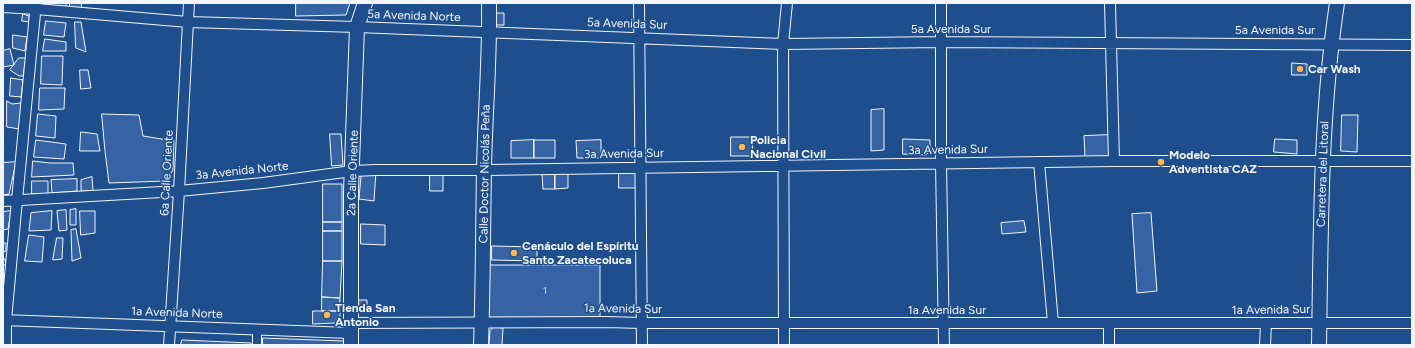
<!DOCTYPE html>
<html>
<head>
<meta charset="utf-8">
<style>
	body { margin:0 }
	#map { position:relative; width:1415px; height:348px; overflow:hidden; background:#1f4e8c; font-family:Figtree,sans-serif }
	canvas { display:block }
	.frame { position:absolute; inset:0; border:4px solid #f2f6ff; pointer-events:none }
</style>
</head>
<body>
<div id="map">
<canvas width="1415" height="348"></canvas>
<div class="frame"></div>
</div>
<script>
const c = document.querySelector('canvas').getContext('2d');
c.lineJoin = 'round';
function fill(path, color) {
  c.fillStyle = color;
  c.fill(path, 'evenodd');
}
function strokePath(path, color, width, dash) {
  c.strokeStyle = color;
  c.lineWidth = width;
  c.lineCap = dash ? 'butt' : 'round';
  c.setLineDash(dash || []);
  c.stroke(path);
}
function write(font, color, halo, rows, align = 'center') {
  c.font = font + ' Figtree,sans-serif';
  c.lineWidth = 3;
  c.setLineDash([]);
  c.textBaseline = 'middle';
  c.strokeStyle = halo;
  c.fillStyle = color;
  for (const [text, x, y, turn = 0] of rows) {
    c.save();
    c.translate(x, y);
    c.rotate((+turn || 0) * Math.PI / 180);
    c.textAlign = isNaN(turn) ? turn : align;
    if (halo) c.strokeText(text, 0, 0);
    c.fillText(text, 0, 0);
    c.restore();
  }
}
const building = new Path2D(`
	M 44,3 L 66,3 L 66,7 L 44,5 Z
	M 70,3 L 81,3 L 82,8 L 70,8 Z
	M 296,3 L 350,3 L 346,15 L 296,16 Z
	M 493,13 L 504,13 L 504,25 L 496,25 L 493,22 Z
	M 23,14 L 29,16 L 29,22 L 22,21 Z
	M 46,21 L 66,23 L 64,37 L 44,35 Z
	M 75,22 L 81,22 L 86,52 L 76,48 Z
	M 13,35 L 27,37 L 25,51 L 13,48 Z
	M 45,39 L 66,42 L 66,51 L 43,51 Z
	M 10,49 L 14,65 L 3,67 L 3,51 Z
	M 42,56 L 63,56 L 62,85 L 41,84 Z
	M 19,58 L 26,58 L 23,76 L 19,76 L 10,70 Z
	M 1292,63 L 1307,64 L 1307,75 L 1292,75 Z
	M 80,70 L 88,70 L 91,88 L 81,89 Z
	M 11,78 L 23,80 L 21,97 L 10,96 Z
	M 40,88 L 65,88 L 64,109 L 39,110 Z
	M 7,101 L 12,104 L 21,103 L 19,129 L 7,127 Z
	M 884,109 L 884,150 L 871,151 L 871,110 Z
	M 38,114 L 56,116 L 55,138 L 36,136 Z
	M 102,114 L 139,115 L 143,136 L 174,141 L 173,170 L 166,181 L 109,183 L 105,151 Z
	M 1342,115 L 1358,115 L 1357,152 L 1341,151 Z
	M 81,132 L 97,134 L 100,151 L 80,151 Z
	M 330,134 L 341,134 L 343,165 L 332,166 Z
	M 1110,135 L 1111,156 L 1085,157 L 1084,136 Z
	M 731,137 L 752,137 L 753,156 L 731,156 Z
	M 903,139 L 930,140 L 930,151 L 926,155 L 903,154 Z
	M 1275,139 L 1297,140 L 1297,154 L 1274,152 Z
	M 36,140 L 66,144 L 64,159 L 34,157 Z
	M 534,140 L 555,140 L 555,158 L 534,158 Z
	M 534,140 L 534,158 L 511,158 L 511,141 Z
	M 601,140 L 601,158 L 577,158 L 576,141 Z
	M 33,161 L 50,163 L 73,163 L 74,175 L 32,177 Z
	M 16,162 L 9,194 L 3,195 L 3,163 Z
	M 376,171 L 374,201 L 359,199 L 361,176 L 364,172 Z
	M 555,173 L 568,173 L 568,188 L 555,189 Z
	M 555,173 L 555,189 L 543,189 L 542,174 Z
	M 619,173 L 640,173 L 640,188 L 619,188 Z
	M 430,175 L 443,175 L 443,191 L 430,191 Z
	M 92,177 L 93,191 L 81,191 L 81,180 Z
	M 77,179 L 77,191 L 52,193 L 51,180 Z
	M 32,181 L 48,181 L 48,194 L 32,194 Z
	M 323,184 L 342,184 L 342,222 L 323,222 Z
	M 76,209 L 76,225 L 70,225 L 70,210 Z
	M 66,210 L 67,230 L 59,231 L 57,211 Z
	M 11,211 L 8,229 L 3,230 L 3,212 Z
	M 52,211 L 51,230 L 29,231 L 31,213 Z
	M 80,211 L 95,211 L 95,233 L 81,235 Z
	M 1151,213 L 1157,291 L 1137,293 L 1132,214 Z
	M 1024,221 L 1026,232 L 1002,234 L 1001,223 Z
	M 323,222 L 342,222 L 342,231 L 323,231 Z
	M 361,224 L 385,225 L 385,245 L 361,244 Z
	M 76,229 L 81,258 L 72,261 L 71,230 Z
	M 323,231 L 342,231 L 342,261 L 323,261 Z
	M 29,235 L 44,237 L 42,262 L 25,261 Z
	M 57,238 L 63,238 L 62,259 L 53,260 Z
	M 3,243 L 6,243 L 6,251 L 3,252 Z
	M 492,246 L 537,247 L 537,261 L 492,260 Z
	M 3,259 L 5,259 L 6,265 L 3,265 Z
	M 323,261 L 342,261 L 340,298 L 322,297 Z
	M 489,265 L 600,265 L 600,318 L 489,318 Z
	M 322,297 L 340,298 L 340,311 L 322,311 Z
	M 359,300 L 367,300 L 367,310 L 362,310 L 359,307 Z
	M 313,311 L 340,311 L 340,318 L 335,323 L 313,324 Z
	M 494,327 L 503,328 L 502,345 L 489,345 L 490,331 Z
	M 263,338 L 344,341 L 344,345 L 263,345 Z
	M 182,340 L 251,343 L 251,345 L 181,345 Z`);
fill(building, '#3563a3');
strokePath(building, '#f2f6ff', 1);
const pedestrian = new Path2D(`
	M 257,329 L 257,345`);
const minor = new Path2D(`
	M 639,3 L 642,345
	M 941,3 L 941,163 L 944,345
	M 1110,3 L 1114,161
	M 3,7 L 36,9 L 188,22 L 357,27 L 783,44 L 941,42 L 1412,45
	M 1039,162 L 1053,323
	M 3,201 L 179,191 L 263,183 L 352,171 L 376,170 L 484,170 L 1114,161 L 1412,161
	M 3,320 L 350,333
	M 351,323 L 606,322 L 641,323 L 1412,323
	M 6,345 L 6,320 L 17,200 L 36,3
	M 169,345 L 179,191 L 189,3
	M 784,345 L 783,44 L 787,3
	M 1109,345 L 1109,323
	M 1265,345 L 1266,323`);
const secondary = new Path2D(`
	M 351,345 L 351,191 L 357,27 L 365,3
	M 481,345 C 483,286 483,228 484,169 C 485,114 490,59 489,3
	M 1319,345 C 1321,231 1320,116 1337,3`);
strokePath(pedestrian, '#f2f6ff', 10);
strokePath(minor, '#f2f6ff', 12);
strokePath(secondary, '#f2f6ff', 16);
strokePath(pedestrian, '#1f4e8c', 8);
strokePath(minor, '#1f4e8c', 10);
strokePath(secondary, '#1f4e8c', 14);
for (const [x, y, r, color] of [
	[1300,69,4,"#ffb74d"],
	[742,147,4,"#ffb74d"],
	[1161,162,4,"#ffb74d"],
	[514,253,4,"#ffb74d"],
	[327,315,4,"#ffb74d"]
]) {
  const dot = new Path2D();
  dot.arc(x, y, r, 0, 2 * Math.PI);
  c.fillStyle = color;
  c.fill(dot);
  strokePath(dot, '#1f4e8c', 1.5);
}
write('10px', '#c3d1e8', null, [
	["1",545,291]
]);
write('12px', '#f2f6ff', '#1f4e8c', [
	["5a Avenida Norte",414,16,2],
	["5a Avenida Sur",627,24,2],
	["5a Avenida Sur",951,29],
	["5a Avenida Sur",1275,30],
	["3a Avenida Sur",948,150,-1],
	["3a Avenida Sur",624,154,-1],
	["3a Avenida Norte",242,171,-6],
	["6a Calle Oriente",167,173,-87],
	["2a Calle Oriente",353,173,-88],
	["Calle Doctor Nicolás Peña",485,174,-89],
	["Carretera del Litoral",1323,174,-88],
	["1a Avenida Sur",623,309,1],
	["1a Avenida Sur",947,310],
	["1a Avenida Sur",1271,310,-1],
	["1a Avenida Norte",177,313,2]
]);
write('bold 12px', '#f2f6ff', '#1f4e8c', [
	["Car Wash",1308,69],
	["Policia",750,140],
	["Nacional Civil",750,154],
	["Modelo",1169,155],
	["Adventista CAZ",1169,169],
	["Cenáculo del Espíritu",522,246],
	["Santo Zacatecoluca",522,260],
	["Tienda San",335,308],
	["Antonio",335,322]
], 'left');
</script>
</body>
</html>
